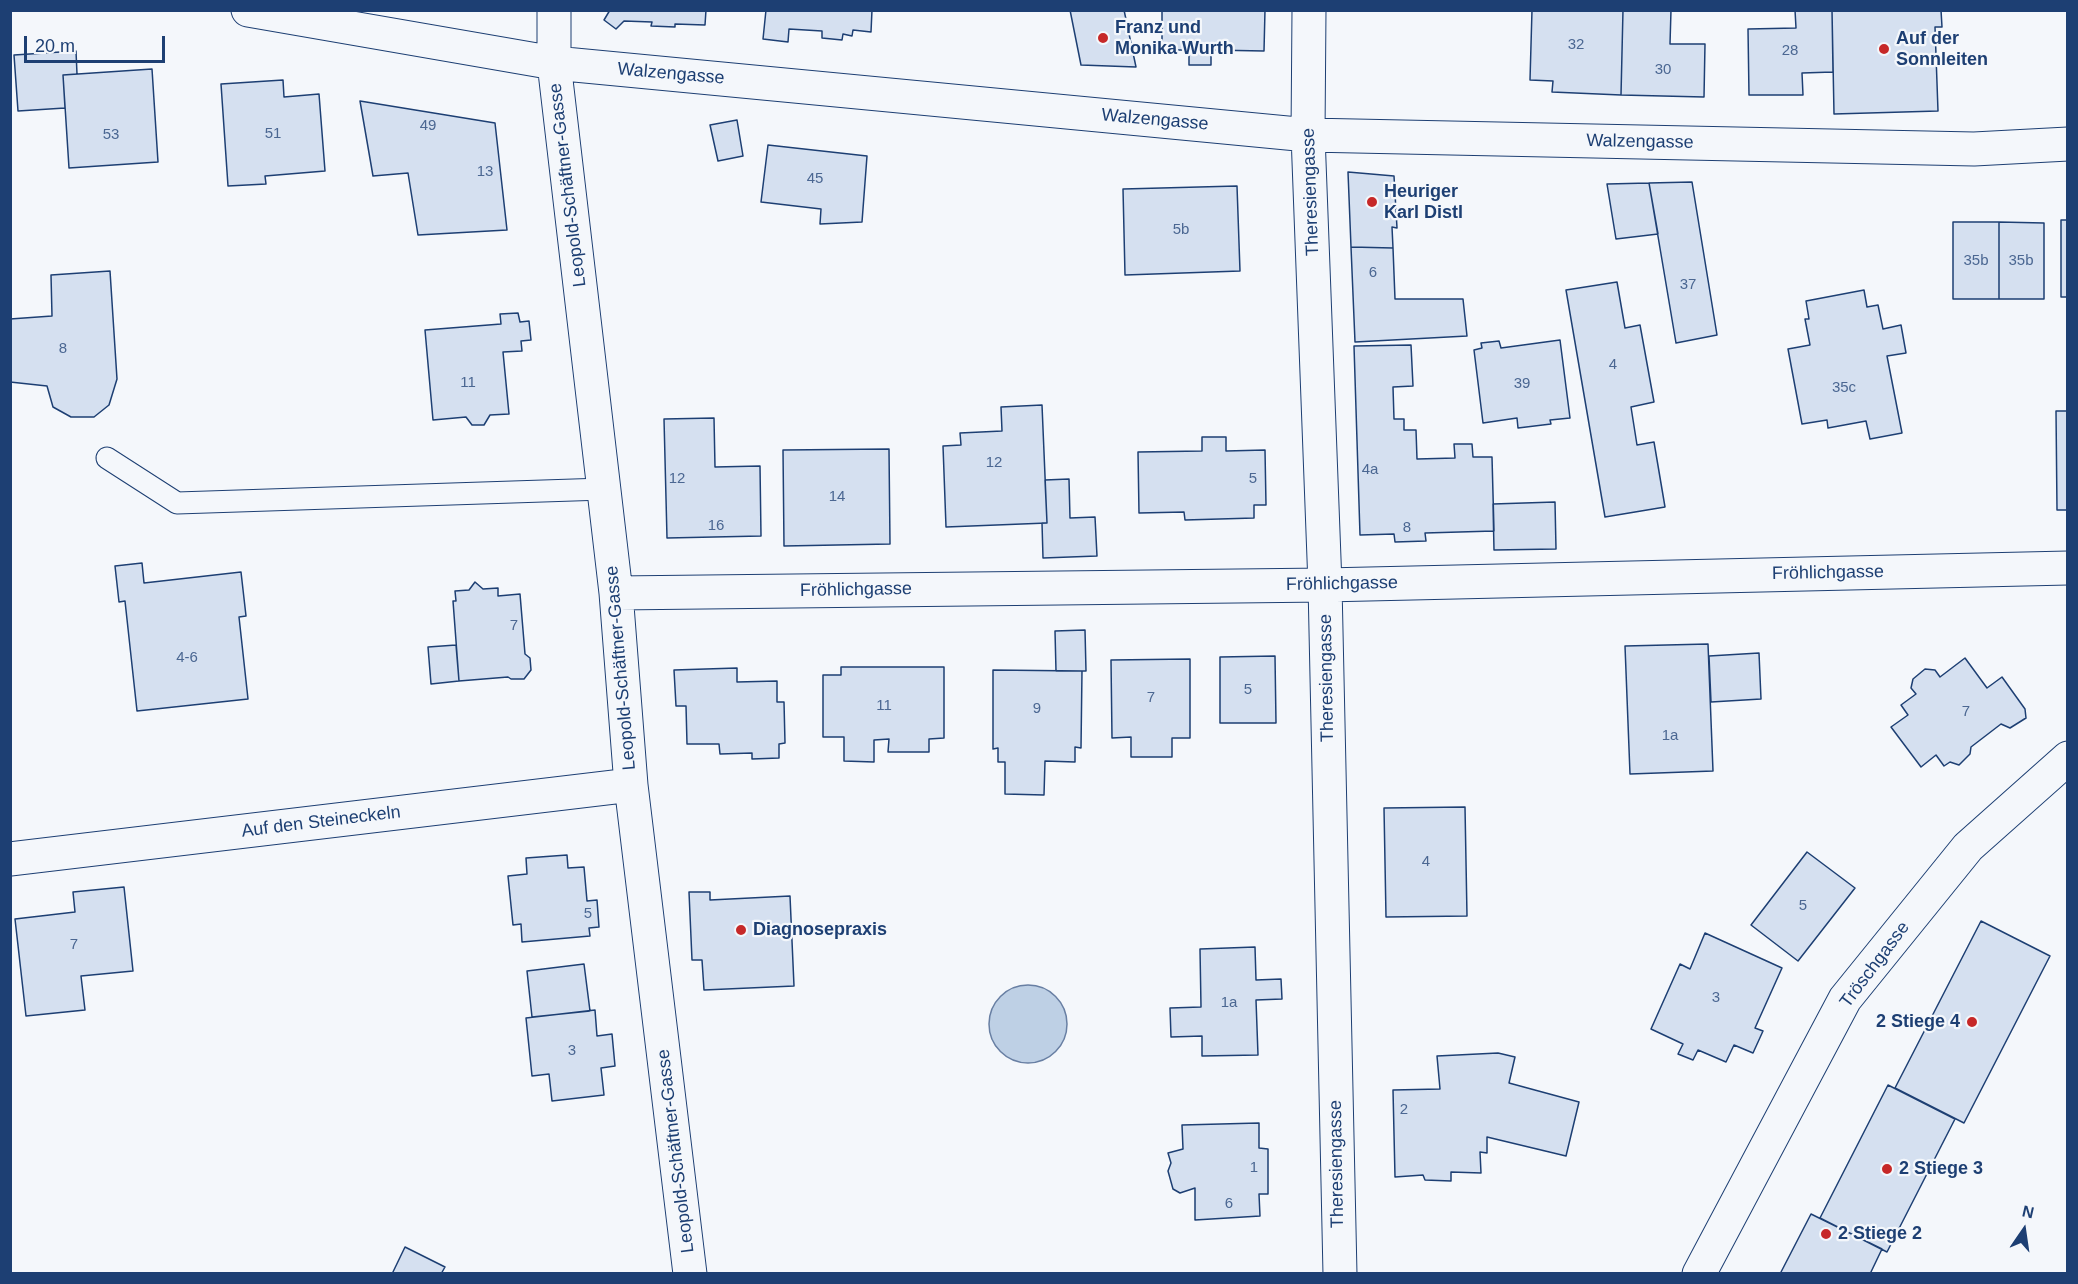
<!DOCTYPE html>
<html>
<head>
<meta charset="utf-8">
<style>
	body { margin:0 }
	#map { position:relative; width:2078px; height:1284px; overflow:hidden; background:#f4f7fb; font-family:Arial,sans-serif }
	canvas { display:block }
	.frame { position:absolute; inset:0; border:12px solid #1d3f73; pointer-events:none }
	.north { position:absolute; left:1994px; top:1200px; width:60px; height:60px; -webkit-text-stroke:4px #f4f7fb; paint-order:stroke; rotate:13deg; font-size:16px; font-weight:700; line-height:24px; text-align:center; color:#1d3f73 }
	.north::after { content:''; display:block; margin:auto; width:21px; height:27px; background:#1d3f73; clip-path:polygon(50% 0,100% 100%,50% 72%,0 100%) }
	.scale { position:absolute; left:24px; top:36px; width:141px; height:27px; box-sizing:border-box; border:3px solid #1d3f73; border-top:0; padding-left:8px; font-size:18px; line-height:21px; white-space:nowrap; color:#1d3f73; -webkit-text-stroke:4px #f4f7fb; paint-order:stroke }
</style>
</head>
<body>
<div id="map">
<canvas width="2078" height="1284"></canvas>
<div class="frame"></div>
<div class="north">N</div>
<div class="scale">20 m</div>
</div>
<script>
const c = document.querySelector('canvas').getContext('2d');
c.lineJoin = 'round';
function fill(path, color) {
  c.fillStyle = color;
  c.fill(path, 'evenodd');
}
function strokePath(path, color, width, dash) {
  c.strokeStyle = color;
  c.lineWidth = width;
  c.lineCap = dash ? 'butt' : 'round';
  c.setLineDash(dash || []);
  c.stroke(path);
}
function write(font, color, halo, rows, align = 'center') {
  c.font = font + ' Arial,sans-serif';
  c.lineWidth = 4.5;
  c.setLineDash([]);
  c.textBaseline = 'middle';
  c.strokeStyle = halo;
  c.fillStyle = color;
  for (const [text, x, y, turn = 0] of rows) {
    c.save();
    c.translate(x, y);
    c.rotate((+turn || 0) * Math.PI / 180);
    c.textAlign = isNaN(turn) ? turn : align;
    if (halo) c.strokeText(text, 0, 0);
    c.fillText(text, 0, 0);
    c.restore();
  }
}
const water = new Path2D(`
	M989 1024a39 39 0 1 1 78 0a39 39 0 1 1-78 0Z`);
fill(water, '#bed0e5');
strokePath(water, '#687fa3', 1.5);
const building = new Path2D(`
	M 610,10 L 706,10 L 705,25 L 675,24 L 675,27 L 651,26 L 652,22 L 624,21 L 616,29 L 604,20 Z
	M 766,10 L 872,10 L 871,32 L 853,30 L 852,36 L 843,34 L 842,40 L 822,38 L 822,31 L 789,29 L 788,42 L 763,39 Z
	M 1070,10 L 1124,10 L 1136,67 L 1081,65 Z
	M 1162,10 L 1265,10 L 1264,51 L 1211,50 L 1211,65 L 1189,65 L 1189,50 L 1162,50 Z
	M 1532,10 L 1623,10 L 1621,95 L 1552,92 L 1553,81 L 1530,80 Z
	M 1623,10 L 1671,10 L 1670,44 L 1705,44 L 1704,97 L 1621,95 Z
	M 1795,10 L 1832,10 L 1833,72 L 1802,73 L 1803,95 L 1749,95 L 1748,29 L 1796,28 Z
	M 1832,10 L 1941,10 L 1942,27 L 1935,27 L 1938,111 L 1834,114 Z
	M 76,51 L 77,74 L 63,75 L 65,108 L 18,111 L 14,55 Z
	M 152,69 L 158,162 L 69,168 L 63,75 Z
	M 283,80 L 284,97 L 319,94 L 325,171 L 265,176 L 266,184 L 228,186 L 221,84 Z
	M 360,101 L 495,123 L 507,230 L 418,235 L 408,173 L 373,176 Z
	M 737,120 L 743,156 L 718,161 L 710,125 Z
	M 768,145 L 867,156 L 862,222 L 820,224 L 821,209 L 761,202 Z
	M 1348,172 L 1394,176 L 1397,228 L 1392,227 L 1393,248 L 1351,247 Z
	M 1692,182 L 1717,335 L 1676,343 L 1649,183 Z
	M 1649,183 L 1658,234 L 1616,239 L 1607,184 Z
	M 1237,186 L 1240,271 L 1125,275 L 1123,189 Z
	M 2061,220 L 2068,220 L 2068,297 L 2061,297 Z
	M 1953,222 L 1999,222 L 1999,299 L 1953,299 Z
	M 1999,222 L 2044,223 L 2044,299 L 1999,299 Z
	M 1351,247 L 1393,248 L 1395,299 L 1463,299 L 1467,336 L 1355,342 Z
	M 110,271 L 117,379 L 109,405 L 94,417 L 71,417 L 53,407 L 47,386 L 10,382 L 10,319 L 52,316 L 51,275 Z
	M 1617,282 L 1625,328 L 1640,325 L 1654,402 L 1631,407 L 1637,445 L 1654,442 L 1665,507 L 1605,517 L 1566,290 Z
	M 1864,290 L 1867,307 L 1878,305 L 1883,329 L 1901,325 L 1906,353 L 1887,356 L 1902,433 L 1870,439 L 1866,421 L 1828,428 L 1827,420 L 1802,424 L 1788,349 L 1810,345 L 1805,319 L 1809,319 L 1806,301 Z
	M 518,313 L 520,322 L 529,321 L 531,340 L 521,341 L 522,351 L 503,352 L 509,414 L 490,415 L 484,425 L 472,425 L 466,417 L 433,420 L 425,330 L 501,324 L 500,314 Z
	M 1560,340 L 1570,418 L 1550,420 L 1551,424 L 1518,428 L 1517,418 L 1483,423 L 1474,350 L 1482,348 L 1481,343 L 1499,341 L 1501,348 Z
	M 1411,345 L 1413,386 L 1393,387 L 1394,419 L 1404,419 L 1404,430 L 1416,430 L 1417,459 L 1455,458 L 1454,444 L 1472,444 L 1473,457 L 1492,457 L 1494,531 L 1425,533 L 1426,541 L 1395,542 L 1394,534 L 1360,535 L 1354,346 Z
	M 1042,405 L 1047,523 L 946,527 L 943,446 L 961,445 L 960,433 L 1002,431 L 1001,407 Z
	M 2056,411 L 2068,411 L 2068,510 L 2057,510 Z
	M 714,418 L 715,467 L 760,466 L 761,536 L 667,538 L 664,419 Z
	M 1202,437 L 1226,437 L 1226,451 L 1265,450 L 1266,505 L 1254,505 L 1254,518 L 1185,520 L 1184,512 L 1139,513 L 1138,452 L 1202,451 Z
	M 889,449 L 890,544 L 784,546 L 783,450 Z
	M 1069,479 L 1070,518 L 1095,517 L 1097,556 L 1043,558 L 1042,523 L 1047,523 L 1045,480 Z
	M 1555,502 L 1556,549 L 1494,550 L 1493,504 Z
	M 142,563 L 144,583 L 241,572 L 246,616 L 239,617 L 248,699 L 137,711 L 125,601 L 119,602 L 115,566 Z
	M 475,582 L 483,589 L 498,588 L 498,596 L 520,594 L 525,654 L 530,658 L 531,670 L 524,679 L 511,679 L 508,677 L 459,681 L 453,601 L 456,601 L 455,591 L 469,590 Z
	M 1085,630 L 1086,671 L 1056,671 L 1055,631 Z
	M 1708,644 L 1713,771 L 1630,774 L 1625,646 Z
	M 456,645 L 459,681 L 431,684 L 428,647 Z
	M 1759,653 L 1761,699 L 1711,702 L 1709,656 Z
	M 1275,656 L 1276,723 L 1220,723 L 1220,657 Z
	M 1965,658 L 1987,688 L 2002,677 L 2025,709 L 2026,718 L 2010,728 L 2001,724 L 1971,747 L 1970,754 L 1959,765 L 1950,762 L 1944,766 L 1936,755 L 1921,767 L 1891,727 L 1908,715 L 1901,705 L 1916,694 L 1911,688 L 1913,679 L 1925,669 L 1935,670 L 1940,677 Z
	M 1190,659 L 1190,738 L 1172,738 L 1172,757 L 1131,757 L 1131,737 L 1112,738 L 1111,660 Z
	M 841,667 L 944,667 L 944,738 L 929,739 L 929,752 L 888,752 L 889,739 L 874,740 L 874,762 L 844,761 L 844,737 L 823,737 L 823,675 L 841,675 Z
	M 737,668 L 737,682 L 777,681 L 777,702 L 784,702 L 785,743 L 779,744 L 779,758 L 752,759 L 752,753 L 720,754 L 719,744 L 687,744 L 686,706 L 676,706 L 674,670 Z
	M 993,670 L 1082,671 L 1081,748 L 1075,747 L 1075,762 L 1045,761 L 1044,795 L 1005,794 L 1005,762 L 998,762 L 998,748 L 993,749 Z
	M 1465,807 L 1467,916 L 1386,917 L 1384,808 Z
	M 1807,852 L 1855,888 L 1798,961 L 1751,925 Z
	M 567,855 L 568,868 L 584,867 L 587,901 L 597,900 L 599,927 L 589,928 L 590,936 L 522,942 L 521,924 L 513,925 L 508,876 L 527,874 L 526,858 Z
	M 124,887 L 133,971 L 81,976 L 85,1010 L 26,1016 L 15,919 L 75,912 L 73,892 Z
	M 689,892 L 710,892 L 710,900 L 790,896 L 794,986 L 704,990 L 702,960 L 692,960 Z
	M 1981,921 L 2050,956 L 1964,1123 L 1895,1088 Z
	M 1705,933 L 1782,968 L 1755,1028 L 1763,1031 L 1753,1053 L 1734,1045 L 1726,1062 L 1698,1050 L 1693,1060 L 1678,1054 L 1683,1044 L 1651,1029 L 1680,964 L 1690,969 Z
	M 1255,947 L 1256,980 L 1281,979 L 1282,999 L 1256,1000 L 1258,1055 L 1202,1056 L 1202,1036 L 1171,1037 L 1170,1008 L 1201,1007 L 1200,949 Z
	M 584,964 L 590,1011 L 532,1017 L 527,971 Z
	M 595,1010 L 597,1036 L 612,1034 L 615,1066 L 601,1068 L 604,1095 L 552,1101 L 549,1074 L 532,1076 L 526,1018 Z
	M 1498,1053 L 1515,1057 L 1509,1083 L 1579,1102 L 1566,1156 L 1487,1137 L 1487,1153 L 1480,1152 L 1481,1173 L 1451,1172 L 1451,1181 L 1425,1180 L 1423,1175 L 1395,1177 L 1393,1090 L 1440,1089 L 1437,1056 Z
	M 1888,1085 L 1955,1119 L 1887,1252 L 1820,1218 Z
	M 1259,1123 L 1259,1148 L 1268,1149 L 1268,1194 L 1259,1194 L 1260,1216 L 1195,1220 L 1195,1188 L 1180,1193 L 1173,1189 L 1168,1171 L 1171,1163 L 1168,1153 L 1183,1149 L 1182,1125 Z
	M 1811,1214 L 1882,1249 L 1870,1274 L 1780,1274 Z
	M 405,1247 L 445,1267 L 441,1274 L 392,1274 Z`);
fill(building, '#d5e0f0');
strokePath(building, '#1d3f73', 1.5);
const lane = new Path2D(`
	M 107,458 L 177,503 L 604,489`);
const street = new Path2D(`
	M 248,10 L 554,63 L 1308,135 L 1974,149 L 2068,144
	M 554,10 L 554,63 L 616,593 L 631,785 L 690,1274
	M 1309,10 L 1308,135 L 1325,585 L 1340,1274
	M 616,593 L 1325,585 L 2068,568
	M 10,859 L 631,785`);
const secondary = new Path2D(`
	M 1699,1274 L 1845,999 L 1968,847 L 2068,758`);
strokePath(lane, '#1d3f73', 23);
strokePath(street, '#1d3f73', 35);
strokePath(secondary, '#1d3f73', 35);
strokePath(lane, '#f4f7fb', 21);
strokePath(street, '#f4f7fb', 33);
strokePath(secondary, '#f4f7fb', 33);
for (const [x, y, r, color] of [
	[1103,38,6,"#c62828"],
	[1884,49,6,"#c62828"],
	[1372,202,6,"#c62828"],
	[741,930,6,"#c62828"],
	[1972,1022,6,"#c62828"],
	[1887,1169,6,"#c62828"],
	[1826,1234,6,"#c62828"]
]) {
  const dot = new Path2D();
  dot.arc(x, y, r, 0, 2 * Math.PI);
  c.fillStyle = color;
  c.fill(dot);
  strokePath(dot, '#f4f7fb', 2);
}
write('15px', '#4b6792', null, [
	["32",1576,45],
	["28",1790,51],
	["30",1663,70],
	["49",428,126],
	["51",273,134],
	["53",111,135],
	["13",485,172],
	["45",815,179],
	["5b",1181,230],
	["35b",1976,261],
	["35b",2021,261],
	["6",1373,273],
	["37",1688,285],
	["8",63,349],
	["4",1613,365],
	["11",468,383],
	["39",1522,384],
	["35c",1844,388],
	["12",994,463],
	["4a",1370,470],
	["12",677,479],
	["5",1253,479],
	["14",837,497],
	["16",716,526],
	["8",1407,528],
	["7",514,626],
	["4-6",187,658],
	["5",1248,690],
	["7",1151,698],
	["11",884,706],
	["9",1037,709],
	["7",1966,712],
	["1a",1670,736],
	["4",1426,862],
	["5",1803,906],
	["5",588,914],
	["7",74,945],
	["3",1716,998],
	["1a",1229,1003],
	["3",572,1051],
	["2",1404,1110],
	["1",1254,1168],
	["6",1229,1204]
]);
write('bold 18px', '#1d3f73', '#f4f7fb', [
	["Franz und",1115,28],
	["Monika Wurth",1115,49],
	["Auf der",1896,39],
	["Sonnleiten",1896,60],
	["Heuriger",1384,192],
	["Karl Distl",1384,213],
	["Diagnosepraxis",753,930],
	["2 Stiege 4",1960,1022,"right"],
	["2 Stiege 3",1899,1169],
	["2 Stiege 2",1838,1234]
], 'left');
write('18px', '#1d3f73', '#f4f7fb', [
	["Walzengasse",671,74,5],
	["Walzengasse",1155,120,5],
	["Walzengasse",1640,142,1],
	["Leopold-Schäftner-Gasse",568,185,-97],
	["Theresiengasse",1311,192,-92],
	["Fröhlichgasse",1828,573,-1],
	["Fröhlichgasse",1342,584,-1],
	["Fröhlichgasse",856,590,-1],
	["Leopold-Schäftner-Gasse",621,668,-95],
	["Theresiengasse",1327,678,-91],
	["Auf den Steineckeln",321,822,-7],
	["Tröschgasse",1875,965,-53],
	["Leopold-Schäftner-Gasse",676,1151,-97],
	["Theresiengasse",1337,1164,-91]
]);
</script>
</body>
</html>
